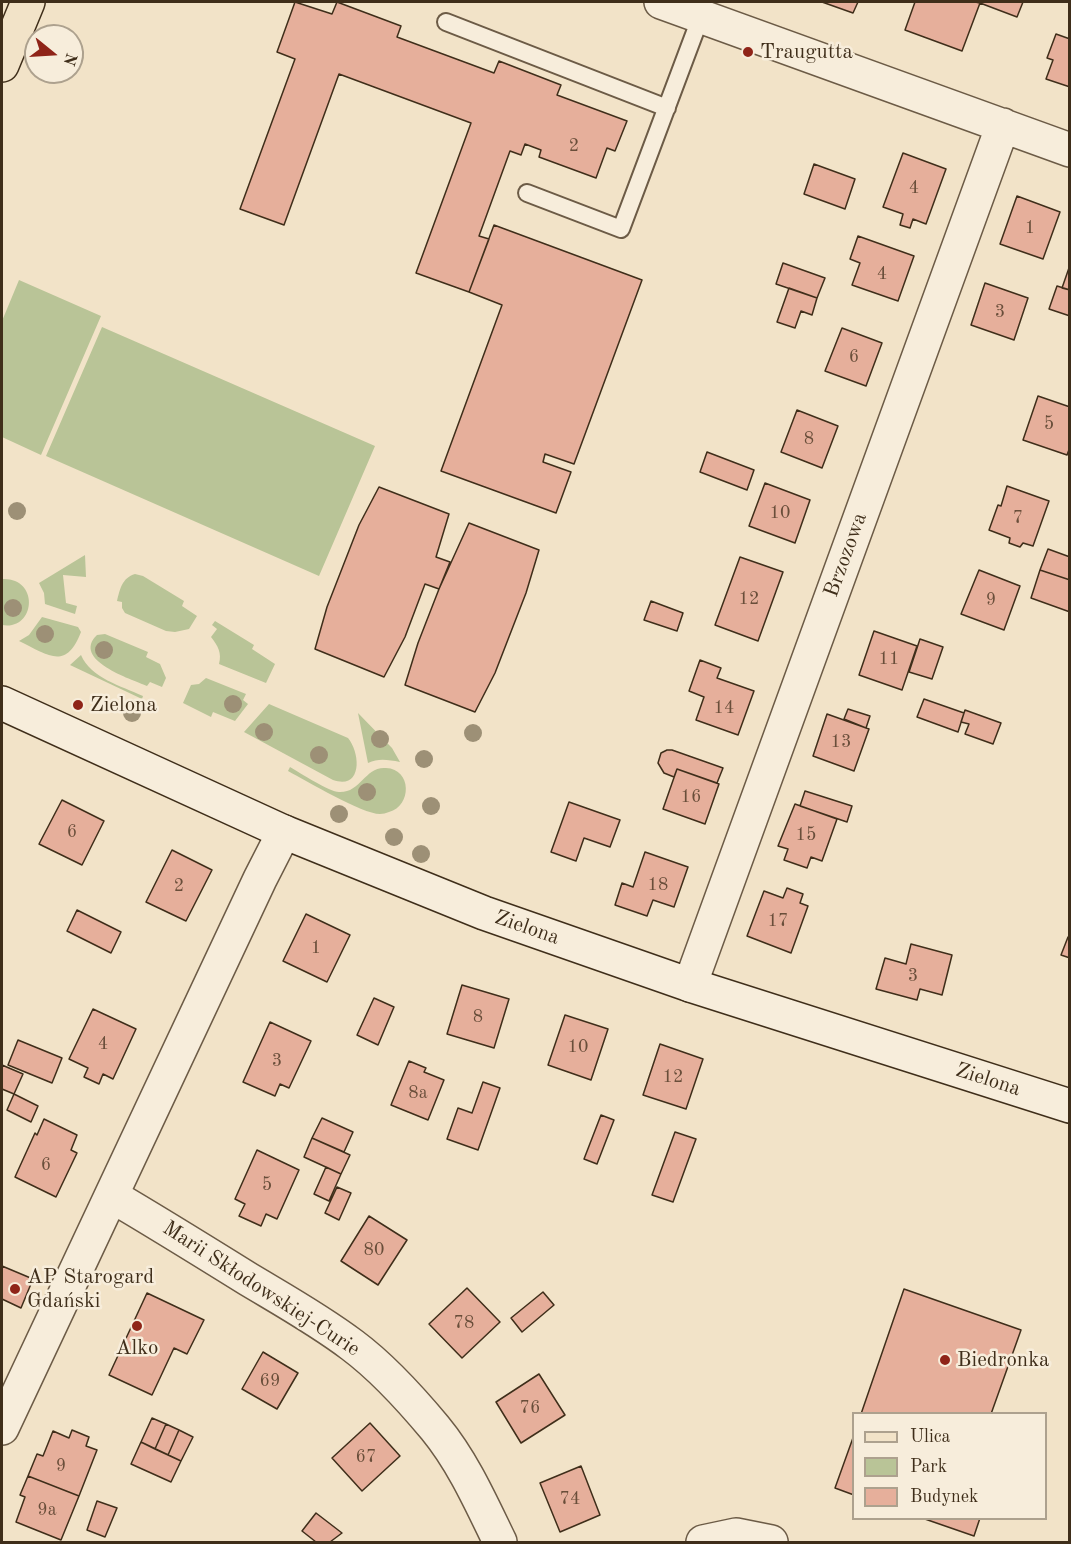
<!DOCTYPE html>
<html>
<head>
<meta charset="utf-8">
<style>
	body { margin:0 }
	#map { position:relative; width:1071px; height:1544px; overflow:hidden; background:#f2e3c8; font-family:"Old Standard TT",serif }
	canvas { display:block }
	.frame { position:absolute; inset:0; border:3px solid #3f2e1a; pointer-events:none }
	.legend { position:absolute; left:852px; top:1412px; width:195px; height:108px; box-sizing:border-box; background:#f7eddb; border:2px solid #ada18e; margin:0; padding:8px 10px; list-style:none; font-size:18px; color:#3f2e1a }
	.legend li { display:flex; align-items:center; gap:12px; height:30px }
	.legend b { width:30px; border:2px solid #ada18e }
	.north { position:absolute; left:24px; top:24px; width:60px; height:60px; box-sizing:border-box; background:#f7eddb; border:2px solid #ada18e; border-radius:50%; rotate:108deg; font-size:16px; font-weight:700; line-height:24px; text-align:center; color:#3f2e1a }
	.north::after { content:''; display:block; margin:auto; width:21px; height:27px; background:#8f2418; clip-path:polygon(50% 0,100% 100%,50% 72%,0 100%) }
</style>
</head>
<body>
<div id="map">
<canvas width="1071" height="1544"></canvas>
<div class="frame"></div>
<ul class="legend">
<li><b style="height:8px;background:#f2e3c8"></b>Ulica</li>
<li><b style="height:16px;background:#b9c497"></b>Park</li>
<li><b style="height:16px;background:#e6af9b"></b>Budynek</li>
</ul>
<div class="north">N</div>
</div>
<script>
const c = document.querySelector('canvas').getContext('2d');
c.lineJoin = 'round';
function fill(path, color) {
  c.fillStyle = color;
  c.fill(path, 'evenodd');
}
function strokePath(path, color, width, dash) {
  c.strokeStyle = color;
  c.lineWidth = width;
  c.lineCap = dash ? 'butt' : 'round';
  c.setLineDash(dash || []);
  c.stroke(path);
}
function write(font, color, halo, rows, align = 'center') {
  c.font = font + ' "Old Standard TT",serif';
  c.lineWidth = 5;
  c.setLineDash([]);
  c.textBaseline = 'middle';
  c.strokeStyle = halo;
  c.fillStyle = color;
  for (const [text, x, y, turn = 0] of rows) {
    c.save();
    c.translate(x, y);
    c.rotate((+turn || 0) * Math.PI / 180);
    c.textAlign = isNaN(turn) ? turn : align;
    if (halo) c.strokeText(text, 0, 0);
    c.fillText(text, 0, 0);
    c.restore();
  }
}
fill(new Path2D(`
	M 19,280 L 101,316 L 41,455 L 2,437 L 2,321 Z
	M 102,327 L 375,446 L 319,576 L 46,456 Z
	M 85,555 L 86,577 L 63,575 L 66,603 L 77,606 L 75,614 L 45,604 L 44,593 L 39,583 Z
	M 135,574 L 143,576 L 184,601 L 182,606 L 197,616 L 189,629 L 175,632 L 166,631 L 125,613 L 122,608 L 122,602 L 117,601 C 120,589 122,578 135,574 Z
	M 2,579 C 40,577 36,631 2,625 Z
	M 42,617 L 78,627 L 81,632 C 66,671 48,655 19,641 L 29,635 Z
	M 215,621 L 254,645 L 252,649 L 275,664 L 266,683 L 219,664 C 222,653 218,646 211,637 L 217,629 L 212,625 Z
	M 105,634 L 148,652 L 146,657 L 160,664 L 166,678 L 162,687 L 150,682 L 147,686 C 131,679 71,660 97,635 Z
	M 81,655 C 91,678 121,686 143,696 L 142,699 L 70,665 Z
	M 206,678 L 246,694 L 243,700 L 248,704 L 235,721 L 213,712 L 211,717 L 183,703 L 191,685 L 199,684 Z
	M 269,704 L 348,738 C 361,754 362,790 333,780 L 244,732 Z
	M 358,713 L 392,748 L 400,762 C 388,760 379,758 368,763 Z
	M 290,767 C 300,773 330,792 339,792 C 361,793 365,766 386,768 C 412,769 412,806 389,812 C 386,813 383,814 380,814 C 362,814 307,781 288,771 Z`), '#b9c497');
const building = new Path2D(`
	M 295,2 L 332,14 L 337,2 L 401,26 L 397,37 L 494,73 L 499,61 L 561,85 L 557,95 L 627,121 L 615,151 L 607,148 L 596,178 L 539,157 L 541,150 L 525,144 L 521,155 L 510,151 L 479,236 L 489,239 L 469,292 L 416,273 L 471,123 L 339,74 L 284,225 L 240,209 L 295,59 L 277,52 Z
	M 822,2 L 858,2 L 853,13 Z
	M 915,2 L 975,2 L 980,3 L 962,51 L 905,30 Z
	M 980,2 L 1023,2 L 1017,17 L 980,3 Z
	M 1056,34 L 1070,39 L 1070,87 L 1046,79 L 1053,60 L 1047,58 Z
	M 903,153 L 946,169 L 926,224 L 913,219 L 910,228 L 900,225 L 903,214 L 883,207 Z
	M 814,164 L 855,179 L 845,209 L 804,194 Z
	M 1017,196 L 1060,212 L 1043,259 L 1000,244 Z
	M 494,225 L 642,280 L 574,464 L 545,454 L 543,462 L 571,472 L 556,513 L 441,471 L 502,305 L 469,292 Z
	M 858,236 L 914,256 L 898,301 L 852,285 L 860,263 L 850,259 Z
	M 783,263 L 825,278 L 817,298 L 776,284 Z
	M 1070,265 L 1070,290 L 1062,288 Z
	M 985,283 L 1028,298 L 1014,340 L 971,325 Z
	M 1057,286 L 1070,290 L 1070,316 L 1049,309 Z
	M 789,288 L 817,298 L 812,315 L 801,311 L 795,328 L 777,322 Z
	M 842,328 L 882,343 L 866,386 L 825,371 Z
	M 1038,396 L 1070,407 L 1070,447 L 1067,455 L 1023,440 Z
	M 797,410 L 838,426 L 822,468 L 781,452 Z
	M 707,452 L 754,470 L 747,490 L 700,472 Z
	M 765,483 L 810,500 L 795,543 L 749,526 Z
	M 1007,486 L 1049,501 L 1033,546 L 1023,543 L 1020,547 L 1009,543 L 1010,538 L 989,530 L 998,505 L 1001,506 Z
	M 379,487 L 449,514 L 436,557 L 450,562 L 439,589 L 425,584 L 405,637 L 384,677 L 315,649 L 327,607 L 359,525 Z
	M 469,523 L 539,550 L 526,593 L 495,673 L 475,712 L 405,685 L 418,643 L 439,589 Z
	M 1048,549 L 1070,557 L 1070,580 L 1040,570 Z
	M 740,557 L 783,572 L 758,641 L 715,625 Z
	M 979,570 L 1020,586 L 1004,630 L 961,614 Z
	M 1040,570 L 1070,580 L 1070,612 L 1031,598 Z
	M 651,601 L 683,613 L 677,631 L 644,620 Z
	M 874,631 L 917,646 L 902,690 L 859,675 Z
	M 920,639 L 943,647 L 932,679 L 909,672 Z
	M 700,660 L 721,668 L 717,678 L 754,691 L 738,735 L 696,720 L 704,697 L 689,691 Z
	M 924,699 L 964,713 L 958,732 L 917,717 Z
	M 848,709 L 870,716 L 866,728 L 844,719 Z
	M 965,710 L 1001,723 L 993,744 L 965,734 L 969,724 L 961,722 Z
	M 827,714 L 869,729 L 854,771 L 813,756 Z
	M 667,750 L 672,750 L 723,768 L 717,783 L 677,769 L 674,777 L 664,773 L 658,763 L 661,753 Z
	M 677,769 L 719,784 L 705,824 L 663,809 Z
	M 805,791 L 852,806 L 847,822 L 800,806 Z
	M 62,800 L 104,821 L 82,865 L 39,844 Z
	M 569,802 L 620,820 L 610,847 L 584,838 L 576,861 L 551,852 Z
	M 795,804 L 837,819 L 822,861 L 811,857 L 807,868 L 784,860 L 788,849 L 778,846 Z
	M 172,850 L 212,870 L 186,921 L 146,902 Z
	M 645,852 L 688,867 L 674,907 L 653,900 L 647,916 L 615,905 L 622,883 L 633,887 Z
	M 787,888 L 803,894 L 800,903 L 808,906 L 791,953 L 747,936 L 764,891 L 783,898 Z
	M 77,910 L 121,932 L 111,953 L 67,931 Z
	M 306,914 L 350,935 L 327,982 L 283,961 Z
	M 1068,937 L 1070,938 L 1070,958 L 1061,955 Z
	M 911,944 L 952,955 L 942,995 L 920,989 L 917,1000 L 876,989 L 885,958 L 906,964 Z
	M 462,985 L 509,999 L 494,1048 L 447,1034 Z
	M 374,998 L 394,1007 L 378,1045 L 357,1035 Z
	M 93,1009 L 136,1029 L 113,1079 L 103,1074 L 99,1084 L 84,1077 L 88,1068 L 69,1059 Z
	M 565,1015 L 608,1029 L 591,1080 L 548,1065 Z
	M 270,1022 L 311,1041 L 289,1088 L 280,1084 L 275,1096 L 243,1082 Z
	M 18,1040 L 62,1058 L 52,1083 L 8,1065 Z
	M 660,1044 L 703,1059 L 686,1109 L 643,1095 Z
	M 409,1061 L 426,1068 L 424,1072 L 444,1080 L 428,1120 L 391,1105 Z
	M 2,1065 L 23,1074 L 14,1094 L 2,1089 Z
	M 483,1082 L 500,1088 L 478,1150 L 447,1139 L 458,1108 L 472,1113 Z
	M 14,1094 L 38,1106 L 31,1122 L 7,1110 Z
	M 601,1115 L 614,1120 L 597,1164 L 584,1159 Z
	M 322,1118 L 353,1132 L 344,1152 L 312,1138 Z
	M 44,1119 L 77,1135 L 71,1150 L 77,1153 L 56,1197 L 15,1177 L 35,1133 L 37,1135 Z
	M 675,1132 L 696,1139 L 673,1202 L 652,1195 Z
	M 312,1138 L 350,1155 L 341,1174 L 304,1157 Z
	M 257,1150 L 299,1170 L 277,1219 L 266,1214 L 261,1226 L 239,1216 L 245,1204 L 235,1199 Z
	M 326,1167 L 341,1174 L 329,1201 L 314,1194 Z
	M 337,1187 L 351,1193 L 339,1220 L 325,1213 Z
	M 369,1216 L 407,1240 L 378,1285 L 341,1261 Z
	M 2,1266 L 33,1279 L 21,1308 L 2,1299 Z
	M 467,1288 L 500,1322 L 462,1358 L 429,1324 Z
	M 904,1289 L 1021,1330 L 991,1414 L 861,1414 Z
	M 543,1292 L 554,1305 L 522,1332 L 511,1318 Z
	M 147,1293 L 204,1320 L 187,1354 L 174,1348 L 152,1395 L 109,1375 Z
	M 263,1352 L 298,1373 L 277,1409 L 242,1389 Z
	M 539,1374 L 565,1415 L 521,1443 L 496,1402 Z
	M 152,1418 L 166,1424 L 155,1449 L 141,1442 Z
	M 370,1423 L 400,1456 L 362,1491 L 332,1458 Z
	M 166,1424 L 179,1430 L 168,1455 L 155,1449 Z
	M 72,1430 L 89,1437 L 86,1446 L 97,1450 L 79,1496 L 28,1476 L 37,1454 L 43,1456 L 53,1431 L 69,1438 Z
	M 179,1430 L 193,1437 L 181,1461 L 168,1455 Z
	M 854,1435 L 854,1495 L 835,1488 Z
	M 141,1442 L 181,1461 L 171,1482 L 131,1464 Z
	M 581,1466 L 600,1515 L 560,1532 L 540,1483 Z
	M 28,1476 L 79,1496 L 61,1540 L 16,1522 L 25,1497 L 20,1495 Z
	M 97,1501 L 117,1508 L 105,1537 L 87,1530 Z
	M 316,1513 L 342,1533 L 330,1542 L 316,1542 L 302,1531 Z
	M 922,1518 L 980,1518 L 974,1536 Z`);
fill(building, '#e6af9b');
strokePath(building, '#3f2e1a', 1.5);
const lane = new Path2D(`
	M 446,22 L 667,108
	M 527,193 L 621,229 L 701,16`);
const street = new Path2D(`
	M 661,2 L 1070,150
	M 690,985 L 1003,125
	M 112,1196 C 158,1223 203,1251 248,1279 C 283,1300 319,1320 352,1345 C 383,1368 410,1398 435,1428 C 463,1462 481,1503 500,1542
	M 2,1428 L 260,879 L 284,832
	M 703,1542 L 736,1535 L 771,1542`);
const secondary = new Path2D(`
	M 2,703 L 284,832 L 484,913 L 690,985 L 1070,1106`);
const primary = new Path2D(`
	M 2,65 L 28,2`);
strokePath(lane, '#6c5b46', 20);
strokePath(street, '#6c5b46', 36);
strokePath(secondary, '#3f2e1a', 36);
strokePath(primary, '#3f2e1a', 36);
strokePath(lane, '#f7eddb', 16);
strokePath(street, '#f7eddb', 33);
strokePath(secondary, '#f7eddb', 33);
strokePath(primary, '#f2e3c8', 33);
c.fillStyle = '#9d9076';
for (const [x, y] of [
	[17,511],
	[13,608],
	[45,634],
	[104,650],
	[233,704],
	[132,713],
	[264,732],
	[473,733],
	[380,739],
	[319,755],
	[424,759],
	[367,792],
	[431,806],
	[339,814],
	[394,837],
	[421,854]
]) {
  c.beginPath();
  c.arc(x, y, 9, 0, 2 * Math.PI);
  c.fill();
}
for (const [x, y, r, color] of [
	[748,52,6,"#8f2418"],
	[78,705,6,"#8f2418"],
	[15,1289,6,"#8f2418"],
	[137,1326,6,"#8f2418"],
	[945,1360,6,"#8f2418"]
]) {
  const dot = new Path2D();
  dot.arc(x, y, r, 0, 2 * Math.PI);
  c.fillStyle = color;
  c.fill(dot);
  strokePath(dot, '#f7eddb', 2);
}
write('18px', '#694e3a', null, [
	["2",574,146],
	["4",914,188],
	["1",1030,228],
	["4",882,274],
	["3",1000,312],
	["6",854,357],
	["5",1049,424],
	["8",809,439],
	["10",780,513],
	["7",1018,518],
	["12",749,599],
	["9",991,600],
	["11",889,659],
	["14",724,708],
	["13",841,742],
	["16",691,797],
	["6",72,832],
	["15",806,835],
	["18",658,885],
	["2",179,886],
	["17",778,921],
	["1",316,948],
	["3",913,976],
	["8",478,1017],
	["4",103,1044],
	["10",578,1047],
	["3",277,1061],
	["12",673,1077],
	["8a",418,1093],
	["6",46,1165],
	["5",267,1185],
	["80",374,1250],
	["78",464,1323],
	["69",270,1381],
	["76",530,1408],
	["67",366,1457],
	["9",61,1466],
	["74",570,1499],
	["9a",47,1510]
]);
write('21px', '#3f2e1a', '#f7eddb', [
	["Traugutta",760,52],
	["Zielona",90,705],
	["AP Starogard",27,1277],
	["Gdański",27,1301],
	["Alko",137,1348,"center"],
	["Biedronka",957,1360]
], 'left');
write('21px', '#3f2e1a', '#f7eddb', [
	["Brzozowa",846,555,-70],
	["Zielona",527,928,19],
	["Zielona",988,1080,18],
	["Marii Skłodowskiej-Curie",261,1289,33]
]);
</script>
</body>
</html>
